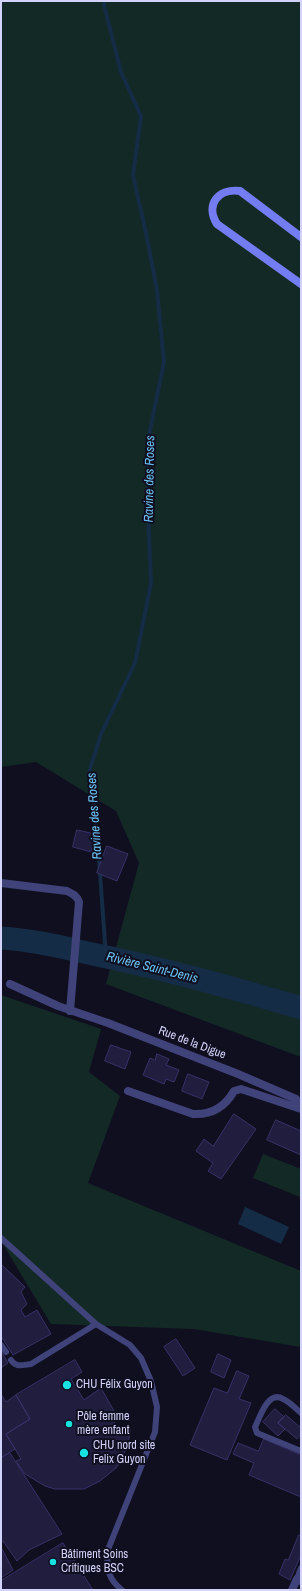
<!DOCTYPE html>
<html>
<head>
<meta charset="utf-8">
<style>
	body { margin:0 }
	#map { position:relative; width:302px; height:1591px; overflow:hidden; background:#100f20; font-family:"Archivo Narrow",sans-serif }
	canvas { display:block }
	.frame { position:absolute; inset:0; border:2px solid #d3d3fa; pointer-events:none }
</style>
</head>
<body>
<div id="map">
<canvas width="302" height="1591"></canvas>
<div class="frame"></div>
</div>
<script>
const c = document.querySelector('canvas').getContext('2d');
c.lineJoin = 'round';
function fill(path, color) {
  c.fillStyle = color;
  c.fill(path, 'evenodd');
}
function strokePath(path, color, width, dash) {
  c.strokeStyle = color;
  c.lineWidth = width;
  c.lineCap = dash ? 'butt' : 'round';
  c.setLineDash(dash || []);
  c.stroke(path);
}
function write(font, color, halo, rows, align = 'center') {
  c.font = font + ' "Archivo Narrow",sans-serif';
  c.lineWidth = 4;
  c.setLineDash([]);
  c.textBaseline = 'middle';
  c.strokeStyle = halo;
  c.fillStyle = color;
  for (const [text, x, y, turn = 0] of rows) {
    c.save();
    c.translate(x, y);
    c.rotate((+turn || 0) * Math.PI / 180);
    c.textAlign = isNaN(turn) ? turn : align;
    if (halo) c.strokeText(text, 0, 0);
    c.fillText(text, 0, 0);
    c.restore();
  }
}
fill(new Path2D(`
	M 1,1 L 301,1 L 301,1057 L 106,984 L 139,863 L 116,811 L 36,762 L 1,767 Z
	M 1,995 L 101,1029 L 89,1072 L 120,1096 L 88,1183 L 301,1271 L 301,1347 L 194,1329 L 51,1324 L 1,1241 Z
	M 263,1154 L 301,1169 L 301,1193 L 300,1197 L 253,1178 Z`), '#132926');
fill(new Path2D(`
	M 245,1207 L 289,1227 L 281,1244 L 238,1224 Z`), '#142c45');
strokePath(new Path2D(`
	M 104,1 L 104,5 L 121,72 L 141,116 L 133,175 L 146,233 L 157,290 L 164,362 L 148,440 L 148,512 L 151,583 L 135,663 L 101,734 L 90,769 L 98,845 L 106,957`), '#142c45', 4);
strokePath(new Path2D(`
	M 1,938 C 34,940 65,948 97,955 C 166,969 234,988 301,1008`), '#142c45', 23);
const building = new Path2D(`
	M 77,830 L 95,834 L 91,852 L 73,847 Z
	M 107,846 L 128,854 L 117,881 L 97,873 Z
	M 111,1045 L 131,1052 L 125,1069 L 105,1061 Z
	M 157,1054 L 169,1059 L 166,1065 L 179,1070 L 174,1082 L 166,1079 L 164,1084 L 143,1075 L 150,1058 L 155,1060 Z
	M 188,1074 L 209,1082 L 202,1099 L 182,1091 Z
	M 234,1114 L 256,1129 L 221,1179 L 208,1171 L 213,1163 L 196,1151 L 204,1139 L 213,1146 Z
	M 276,1120 L 301,1131 L 301,1155 L 267,1140 Z
	M 1,1264 L 25,1287 L 21,1292 L 27,1304 L 21,1310 L 25,1317 L 37,1310 L 51,1334 L 13,1355 L 1,1336 Z
	M 176,1339 L 195,1368 L 183,1376 L 164,1347 Z
	M 1,1351 L 8,1363 L 1,1368 Z
	M 218,1354 L 231,1360 L 224,1378 L 211,1372 Z
	M 75,1360 L 82,1372 L 71,1379 L 84,1400 L 101,1388 L 114,1411 L 115,1430 L 120,1430 L 123,1426 L 127,1426 L 130,1428 L 130,1434 L 127,1446 L 121,1460 L 116,1468 L 100,1481 L 84,1489 L 55,1489 L 45,1486 L 25,1474 L 16,1461 L 21,1459 L 6,1434 L 30,1419 L 16,1395 Z
	M 237,1371 L 249,1376 L 239,1399 L 251,1403 L 227,1460 L 190,1445 L 214,1388 L 227,1393 Z
	M 1,1394 L 6,1402 L 16,1395 L 30,1419 L 6,1434 L 15,1449 L 1,1458 Z
	M 275,1409 L 284,1417 L 278,1423 L 285,1429 L 278,1436 L 263,1422 Z
	M 286,1415 L 301,1428 L 301,1434 L 297,1439 L 278,1423 Z
	M 264,1439 L 301,1455 L 301,1497 L 249,1475 L 254,1463 L 233,1454 L 238,1443 L 258,1451 Z
	M 10,1453 L 62,1534 L 29,1550 L 17,1561 L 3,1541 L 1,1542 L 1,1458 Z
	M 299,1535 L 301,1536 L 301,1555 L 290,1580 L 279,1574 L 285,1559 L 288,1560 Z
	M 63,1543 L 93,1590 L 1,1590 L 1,1581 Z
	M 1,1547 L 13,1570 L 1,1578 Z`);
fill(building, '#201d3f');
strokePath(building, '#373268', 1);
strokePath(new Path2D(`
	M 1,1238 L 96,1324 L 130,1345 L 141,1358 L 151,1381 L 157,1407 L 155,1432 L 107,1552 C 108,1570 107,1578 122,1590
	M 1,1345 L 6,1352
	M 11,1360 C 16,1368 23,1365 31,1364 L 96,1324
	M 301,1413 C 295,1408 290,1402 283,1399 C 268,1390 260,1417 255,1427 L 257,1433 L 301,1451
	M 297,1579 L 301,1568`), '#3f437a', 6);
strokePath(new Path2D(`
	M 1,883 L 67,891 C 73,894 77,896 79,902 L 70,1011
	M 10,984 L 58,1006 L 108,1023 L 238,1074 L 296,1099 L 301,1104
	M 128,1091 L 193,1114 C 212,1115 225,1107 234,1091 L 241,1089 L 301,1109
	M 292,1590 L 297,1579 L 301,1581`), '#3f437a', 8);
strokePath(new Path2D(`
	M 301,237 L 240,191 C 218,188 205,205 217,224 L 301,284`), '#737df1', 8);
for (const [x, y, r, color] of [
	[67,1385,5,"#17e2e1"],
	[69,1424,4,"#17e2e1"],
	[84,1453,5,"#17e2e1"],
	[53,1562,4,"#17e2e1"]
]) {
  const dot = new Path2D();
  dot.arc(x, y, r, 0, 2 * Math.PI);
  c.fillStyle = color;
  c.fill(dot);
  strokePath(dot, '#100f20', 1.5);
}
write('12px', '#d3d3fa', '#100f20', [
	["Rue de la Digue",192,1043,21]
]);
write('12px', '#d3d3fa', '#100f20', [
	["CHU Félix Guyon",76,1385],
	["Pôle femme",77,1417],
	["mère enfant",77,1431],
	["CHU nord site",93,1446],
	["Felix Guyon",93,1460],
	["Bâtiment Soins",61,1555],
	["Critiques BSC",61,1569]
], 'left');
write('italic 13px', '#6bc0f0', '#100f20', [
	["Ravine des Roses",150,479,-89],
	["Ravine des Roses",95,816,-94],
	["Rivière Saint-Denis",152,968,14]
]);
</script>
</body>
</html>
